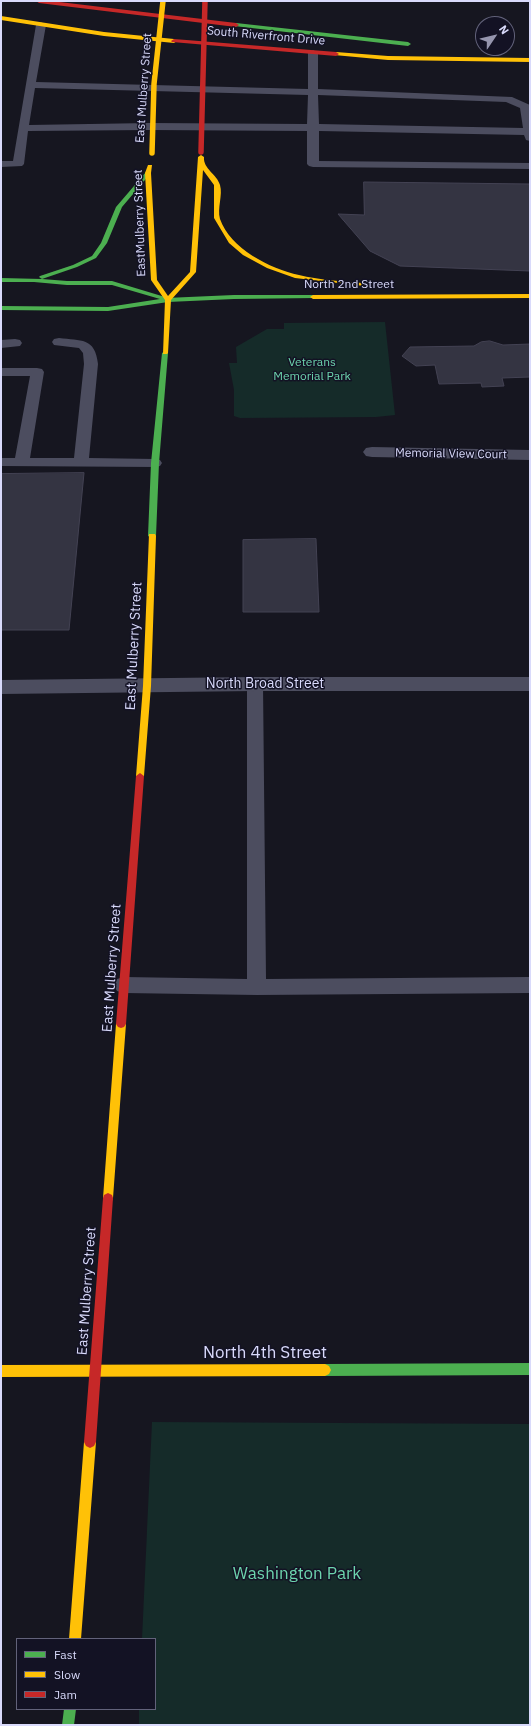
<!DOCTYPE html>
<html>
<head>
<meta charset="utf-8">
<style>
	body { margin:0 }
	#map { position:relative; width:531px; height:1726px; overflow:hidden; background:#161620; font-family:"IBM Plex Sans",sans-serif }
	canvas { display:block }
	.frame { position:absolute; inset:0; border:2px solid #d9dafb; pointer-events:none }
	.legend { position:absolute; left:16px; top:1638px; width:140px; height:72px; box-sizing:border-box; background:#131224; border:1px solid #62627a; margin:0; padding:5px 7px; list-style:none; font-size:12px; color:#d9dafb }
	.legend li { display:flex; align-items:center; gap:8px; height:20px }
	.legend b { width:20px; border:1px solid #62627a }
	.north { position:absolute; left:475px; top:16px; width:40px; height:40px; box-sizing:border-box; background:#131224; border:1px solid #62627a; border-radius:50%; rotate:55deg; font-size:11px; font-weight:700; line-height:16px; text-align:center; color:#d9dafb }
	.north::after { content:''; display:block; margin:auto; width:14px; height:18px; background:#9595ae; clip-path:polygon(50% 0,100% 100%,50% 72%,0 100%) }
</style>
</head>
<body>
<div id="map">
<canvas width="531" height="1726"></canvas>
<div class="frame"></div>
<ul class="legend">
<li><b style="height:5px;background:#4caf50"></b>Fast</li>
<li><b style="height:5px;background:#ffc107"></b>Slow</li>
<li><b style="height:5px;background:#c62828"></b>Jam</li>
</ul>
<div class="north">N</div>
</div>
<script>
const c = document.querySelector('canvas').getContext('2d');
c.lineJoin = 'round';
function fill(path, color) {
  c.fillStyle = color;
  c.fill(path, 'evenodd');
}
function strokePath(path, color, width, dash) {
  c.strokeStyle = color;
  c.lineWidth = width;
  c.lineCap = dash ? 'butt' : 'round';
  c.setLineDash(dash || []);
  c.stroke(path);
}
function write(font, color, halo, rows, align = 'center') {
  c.font = font + ' "IBM Plex Sans",sans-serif';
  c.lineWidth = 3;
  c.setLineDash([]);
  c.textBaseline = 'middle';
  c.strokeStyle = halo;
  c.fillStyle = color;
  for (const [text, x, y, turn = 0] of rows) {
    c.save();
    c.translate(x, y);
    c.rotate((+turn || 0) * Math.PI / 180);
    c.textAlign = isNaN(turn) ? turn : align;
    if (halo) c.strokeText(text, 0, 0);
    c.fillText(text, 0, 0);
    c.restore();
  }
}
fill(new Path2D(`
	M 385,322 L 395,415 L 376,417 L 240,418 L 234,416 L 234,390 L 229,363 L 237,363 L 236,347 L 267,329 L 284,329 L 284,323 Z
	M 152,1422 L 530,1424 L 530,1725 L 139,1725 L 139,1709 L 155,1709 L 155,1639 L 142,1639 Z`), '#152b29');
const building = new Path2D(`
	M 364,182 L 530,184 L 530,271 L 400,266 L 370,251 L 338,214 L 364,215 Z
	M 490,341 L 503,345 L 530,344 L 530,377 L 502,378 L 504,386 L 482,387 L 481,383 L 439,384 L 435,365 L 416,366 L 402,356 L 410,347 L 474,346 L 481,342 Z
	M 84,473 L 69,630 L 1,630 L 1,474 Z
	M 316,539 L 319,612 L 243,612 L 243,540 Z`);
fill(building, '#343442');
strokePath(building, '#434253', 1);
fill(new Path2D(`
	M 41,22 L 46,25 L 36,82 L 308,89 L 308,53 L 313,50 L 318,53 L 318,89 L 512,97 L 530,105 L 530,141 L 526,140 L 524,135 L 319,131 L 319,161 L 530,163 L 530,169 L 313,167 L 309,166 L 307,164 L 307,131 L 150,130 L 28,131 L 24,164 L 22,166 L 1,167 L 1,161 L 13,161 L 36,25 ZM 35,88 L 308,95 L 307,124 L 150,123 L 29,125 ZM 318,95 L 506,102 L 520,108 L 523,128 L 319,124 Z
	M 59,338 C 81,341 95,337 98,364 L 89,458 L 155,459 L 160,460 L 162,463 L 160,466 L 155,467 L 1,466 L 1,458 L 15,458 L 30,376 L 1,376 L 1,368 L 37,368 L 42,369 L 44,372 L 30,458 L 74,458 L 84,364 L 83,353 L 79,348 L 54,345 L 52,342 L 54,339 Z
	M 15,339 L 20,340 L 22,343 L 20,346 L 1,348 L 1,340 Z
	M 255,678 L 261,680 L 263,684 L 266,979 L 530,977 L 530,993 L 257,995 L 124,993 L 117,991 L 114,985 L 117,979 L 124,977 L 247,979 L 247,684 L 249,680 Z`), '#4c4d5f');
fill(new Path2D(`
	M 372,447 L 530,450 L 530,460 L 372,457 L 366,456 L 363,452 L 366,448 Z
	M 255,677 L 530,677 L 530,691 L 255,691 L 1,694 L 1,680 Z`), '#4c4d5f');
fill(new Path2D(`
	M 236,23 L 408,42 L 411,44 L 408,46 L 234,26 L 233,25 Z
	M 148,171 L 151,173 L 150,174 L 122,207 L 107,243 L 96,258 L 77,267 L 42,279 L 67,281 L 112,281 L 165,297 L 166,298 L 234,295 L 313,295 L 315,296 L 315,298 L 234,299 L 168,302 L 108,311 L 1,310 L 1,306 L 108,307 L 160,299 L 112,285 L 67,285 L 34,282 L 1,282 L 1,278 L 42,279 L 39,277 L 40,276 L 73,265 L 92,256 L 101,243 L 116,207 L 146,172 Z
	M 165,351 L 168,353 L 159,463 L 156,536 L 152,538 L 148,536 L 151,463 L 162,353 Z
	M 530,1363 L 530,1375 L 325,1376 L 321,1374 L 319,1370 L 321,1366 L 325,1364 Z
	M 64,1709 L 76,1709 L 74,1725 L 62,1725 Z`), '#4caf50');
fill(new Path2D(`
	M 1,16 L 104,32 L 174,39 L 177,41 L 174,43 L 104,36 L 1,20 Z
	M 336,52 L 388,56 L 530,58 L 530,62 L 388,60 L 334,55 L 334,53 Z
	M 201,155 L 204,157 C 203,169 217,174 220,185 C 223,195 217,208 220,219 C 230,248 270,269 299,275 C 319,280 341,281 362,283 L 365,285 L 364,286 L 295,278 L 267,268 L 243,255 L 229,243 L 214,218 L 214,185 L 203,170 L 196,272 L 171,300 L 168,353 L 167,354 L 163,354 L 165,300 L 151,280 L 145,173 L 148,165 L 152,165 L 151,173 L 157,280 L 168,296 L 190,272 L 198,157 Z
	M 530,294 L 530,298 L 313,299 L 310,297 L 313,295 Z
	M 149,534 L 155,534 L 156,536 L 151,686 L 144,776 L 140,779 L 136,776 L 143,686 Z
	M 121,1020 L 124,1021 L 126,1024 L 113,1198 L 112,1201 L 108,1203 L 104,1201 L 103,1198 L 116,1024 L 118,1021 Z
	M 325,1364 L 329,1366 L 331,1370 L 329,1374 L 325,1376 L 1,1377 L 1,1365 Z
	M 90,1436 L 94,1438 L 96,1442 L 81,1639 L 69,1639 L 84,1442 L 86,1438 Z`), '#ffc107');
fill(new Path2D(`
	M 36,1 L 51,1 L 236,23 L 239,25 L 236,27 L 39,3 Z
	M 174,39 L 336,52 L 339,54 L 336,56 L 172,42 L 171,41 Z
	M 140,773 L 144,776 L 126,1024 L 124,1027 L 121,1028 L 118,1027 L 116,1024 L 136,776 Z
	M 108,1193 L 112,1195 L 113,1198 L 96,1442 L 94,1446 L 90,1448 L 86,1446 L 84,1442 L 103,1198 L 104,1195 Z`), '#c62828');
strokePath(new Path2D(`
	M 152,153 L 154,84 L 163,1`), '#ffc107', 5.5);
strokePath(new Path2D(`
	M 201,152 L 205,1`), '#c62828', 5.5);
write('12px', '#d9dafb', '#131224', [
	["South Riverfront Drive",266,36,5],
	["East Mulberry Street",144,88,-86],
	["EastMulberry Street",140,223,-92],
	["North 2nd Street",349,285],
	["Memorial View Court",451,454,1]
]);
write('12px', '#6cd4ad', '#131224', [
	["Veterans",312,363],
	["Memorial Park",312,377]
]);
write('14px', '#d9dafb', '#131224', [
	["East Mulberry Street",134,646,-87],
	["North Broad Street",265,684],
	["East Mulberry Street",112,968,-86],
	["East Mulberry Street",87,1291,-86]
]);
write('17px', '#d9dafb', '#131224', [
	["North 4th Street",265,1353]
]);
write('17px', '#6cd4ad', '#131224', [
	["Washington Park",297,1574]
]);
</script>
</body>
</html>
